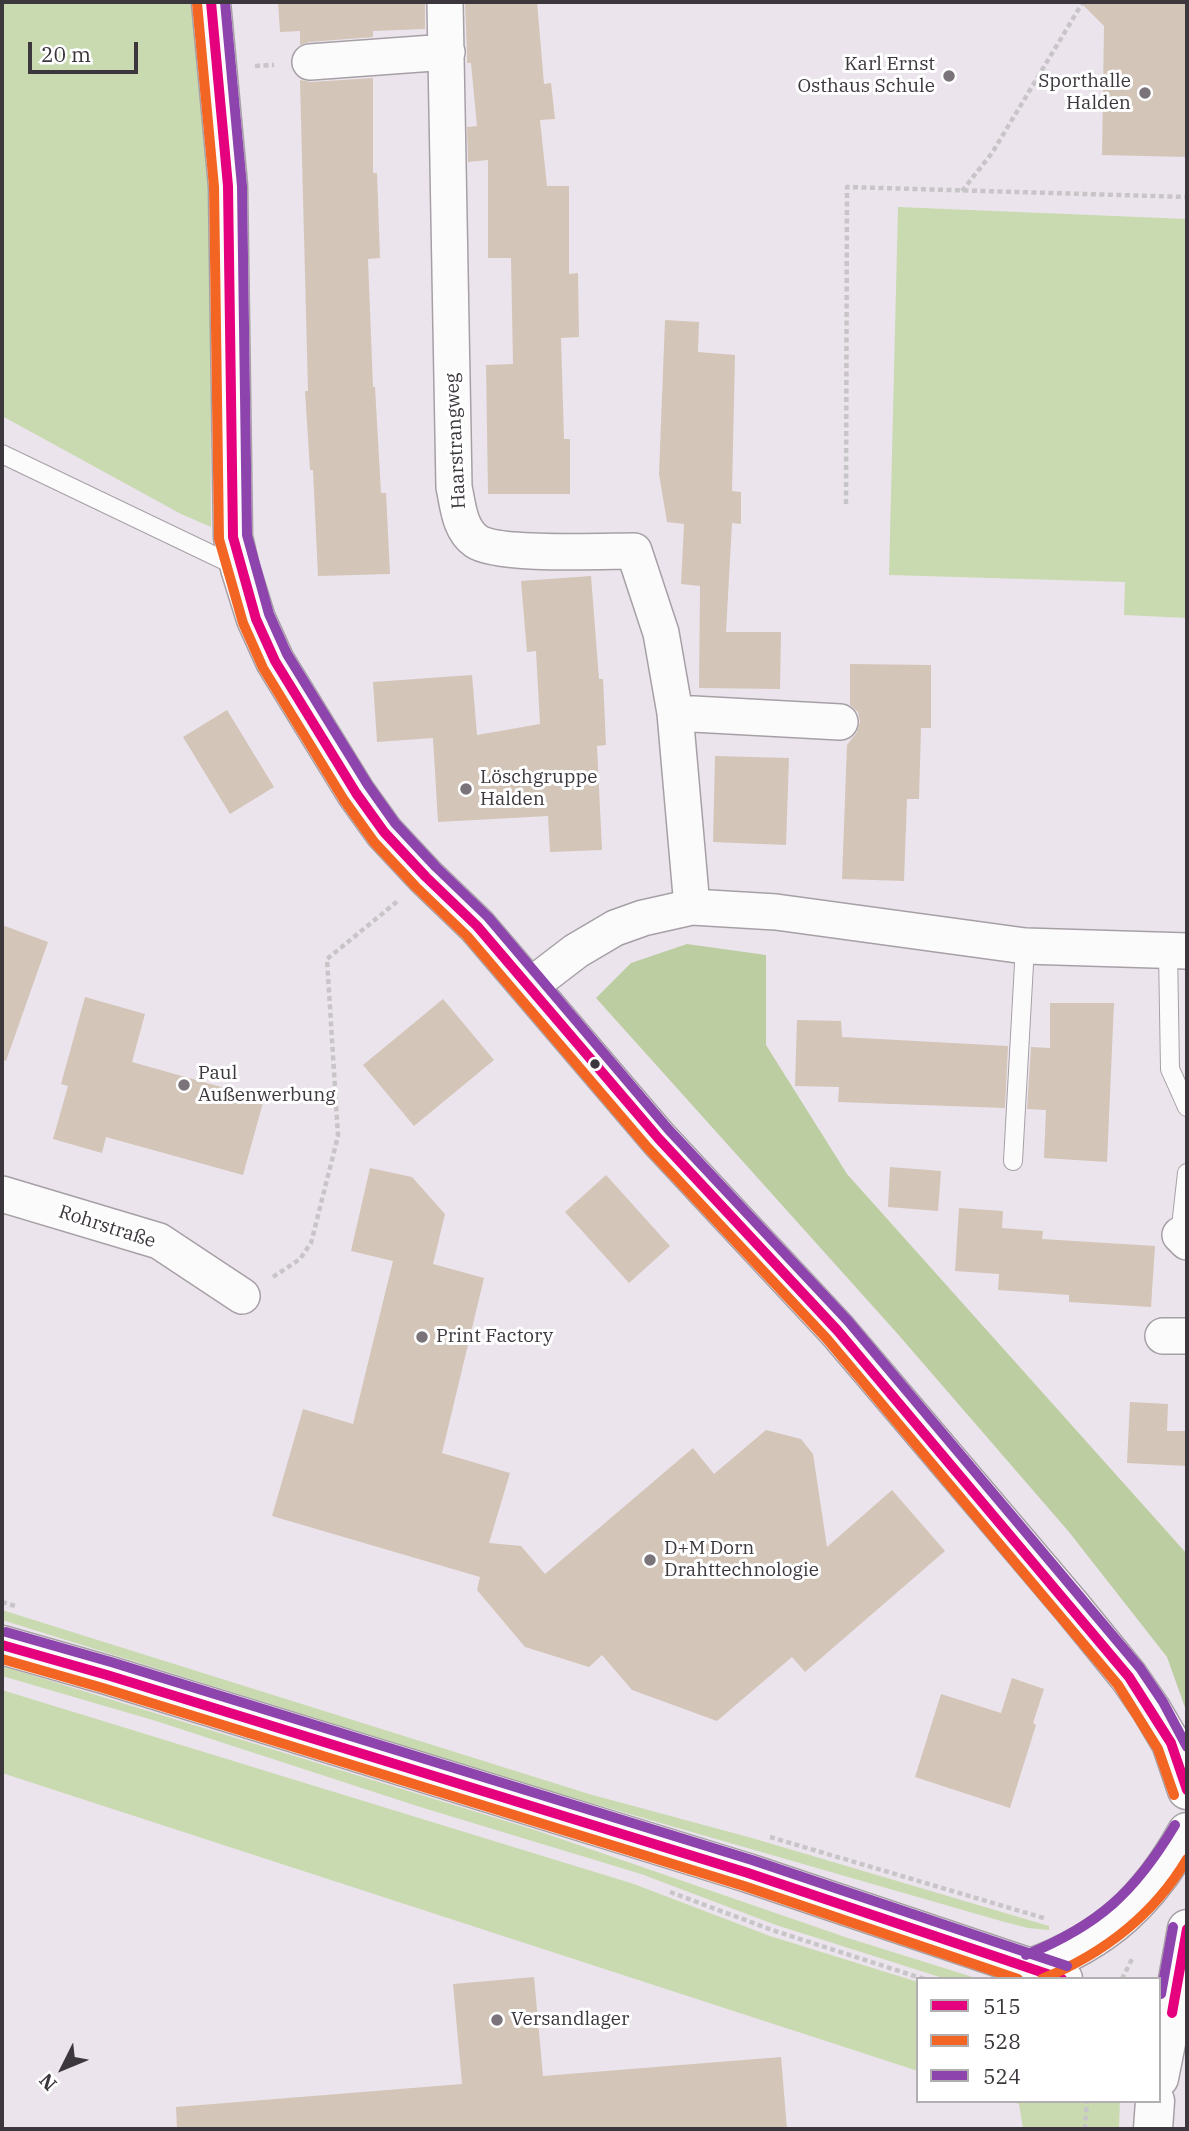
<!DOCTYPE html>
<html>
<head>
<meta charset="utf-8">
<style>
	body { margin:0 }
	#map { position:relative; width:1189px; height:2131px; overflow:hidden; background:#ece4ec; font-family:"IBM Plex Serif",serif }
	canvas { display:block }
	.frame { position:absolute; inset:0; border:4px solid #3c373d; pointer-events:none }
	.legend { position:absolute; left:916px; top:1977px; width:245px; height:126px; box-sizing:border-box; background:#fff; border:2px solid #b1afb1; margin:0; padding:9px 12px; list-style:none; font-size:21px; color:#3c373d }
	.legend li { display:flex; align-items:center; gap:14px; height:35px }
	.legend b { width:35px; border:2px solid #b1afb1 }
	.north { position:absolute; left:28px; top:2033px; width:70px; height:70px; -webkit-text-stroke:5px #fff; paint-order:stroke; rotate:227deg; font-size:19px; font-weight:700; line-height:28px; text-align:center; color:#3c373d }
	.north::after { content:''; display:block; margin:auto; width:24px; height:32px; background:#3c373d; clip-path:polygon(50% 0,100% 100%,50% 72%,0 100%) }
	.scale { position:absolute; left:28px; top:42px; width:110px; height:32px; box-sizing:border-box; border:4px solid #3c373d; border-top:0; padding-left:9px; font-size:21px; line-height:24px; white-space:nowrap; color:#3c373d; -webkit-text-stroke:5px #fff; paint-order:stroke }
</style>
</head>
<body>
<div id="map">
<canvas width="1189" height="2131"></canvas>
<div class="frame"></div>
<ul class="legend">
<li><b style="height:9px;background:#e5007d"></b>515</li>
<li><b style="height:9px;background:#f26522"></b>528</li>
<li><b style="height:9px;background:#8e44ad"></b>524</li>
</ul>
<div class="north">N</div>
<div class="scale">20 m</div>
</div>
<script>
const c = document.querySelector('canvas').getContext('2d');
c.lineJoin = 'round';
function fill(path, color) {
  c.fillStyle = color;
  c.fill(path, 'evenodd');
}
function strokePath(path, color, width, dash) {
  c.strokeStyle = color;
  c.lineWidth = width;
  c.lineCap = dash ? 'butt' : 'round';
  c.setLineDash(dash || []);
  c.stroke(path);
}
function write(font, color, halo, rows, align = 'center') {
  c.font = font + ' "IBM Plex Serif",serif';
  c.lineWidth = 6;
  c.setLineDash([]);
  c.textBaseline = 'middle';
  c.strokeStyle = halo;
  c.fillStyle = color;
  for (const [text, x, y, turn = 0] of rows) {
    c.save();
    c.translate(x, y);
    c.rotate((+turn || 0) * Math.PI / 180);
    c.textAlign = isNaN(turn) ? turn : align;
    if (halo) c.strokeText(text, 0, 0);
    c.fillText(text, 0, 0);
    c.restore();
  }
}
fill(new Path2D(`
	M 2,2 L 196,2 C 215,176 210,352 211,527 L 181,514 L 2,416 Z
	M 898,207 L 1187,219 L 1187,618 L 1124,615 L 1125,582 L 889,575 Z
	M 2,1610 L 589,1794 L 752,1838 L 1049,1926 L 1049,1930 L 1028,1928 L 1001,1921 L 546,1790 L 2,1620 Z
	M 2,1666 L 535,1830 L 848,1938 L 979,1979 L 946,1979 L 776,1925 L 641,1874 L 417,1806 L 156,1721 L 2,1676 Z
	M 2,1690 L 634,1884 L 770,1936 L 918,1982 L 918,2071 L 2,1773 Z
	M 1010,2101 L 1120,2101 L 1119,2129 L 1023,2129 L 1019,2104 Z`), '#c9dab1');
fill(new Path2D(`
	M 687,944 L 766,955 L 766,1045 L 847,1174 L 1187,1554 L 1187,1713 L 1167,1657 L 1069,1532 L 896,1332 L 596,998 L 631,963 Z`), '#bbcda1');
fill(new Path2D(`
	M 278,2 L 425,2 L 425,29 L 373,31 L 373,37 L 309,42 L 300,45 L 300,31 L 280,32 Z
	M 465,2 L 537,2 L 544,84 L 551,83 L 555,119 L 540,120 L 547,186 L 569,186 L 569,274 L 578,273 L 579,337 L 561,338 L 564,439 L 570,439 L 570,494 L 488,494 L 486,365 L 513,364 L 511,258 L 488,258 L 488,160 L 468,162 L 467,127 L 477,126 L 471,63 L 467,63 L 467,54 Z
	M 1080,2 L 1187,2 L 1187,157 L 1102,155 L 1104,26 Z
	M 373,78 L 373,173 L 377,173 L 380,258 L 368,259 L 373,387 L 375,387 L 381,493 L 386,493 L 390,574 L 318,576 L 313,470 L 310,470 L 305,391 L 308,391 L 300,80 L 311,82 Z
	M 665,320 L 699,322 L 698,352 L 735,355 L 732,491 L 741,492 L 741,524 L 732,523 L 726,632 L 781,632 L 780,689 L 699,688 L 700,586 L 681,584 L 684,524 L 667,522 L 659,474 Z
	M 591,576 L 599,679 L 603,679 L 606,745 L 597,746 L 602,850 L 550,852 L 548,816 L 438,822 L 433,738 L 377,742 L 373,682 L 472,675 L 477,735 L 540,724 L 536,651 L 527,652 L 521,581 Z
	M 850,664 L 931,665 L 931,728 L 921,728 L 919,799 L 907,799 L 904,881 L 842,879 L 847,745 L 857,732 L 860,722 L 858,712 L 850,705 Z
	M 227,710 L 274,787 L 230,814 L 183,737 Z
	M 715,756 L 789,758 L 786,845 L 713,842 Z
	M 2,925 L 48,942 L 6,1061 L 2,1060 Z
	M 85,997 L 145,1014 L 132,1062 L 264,1099 L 243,1175 L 106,1137 L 102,1153 L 53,1139 L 68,1086 L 61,1084 Z
	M 443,999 L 494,1060 L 414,1126 L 363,1065 Z
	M 1050,1003 L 1114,1003 L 1107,1162 L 1044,1158 L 1046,1110 L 1027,1109 L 1031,1047 L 1050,1048 Z
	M 797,1020 L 841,1021 L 842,1037 L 1008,1046 L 1005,1108 L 838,1102 L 839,1087 L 795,1086 Z
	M 890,1167 L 941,1171 L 938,1211 L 888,1207 Z
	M 370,1168 L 412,1177 L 445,1214 L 433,1264 L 484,1278 L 442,1453 L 510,1473 L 489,1543 L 521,1546 L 545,1574 L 693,1448 L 714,1474 L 766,1430 L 801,1439 L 813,1454 L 827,1547 L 892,1490 L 945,1551 L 805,1672 L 792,1657 L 717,1721 L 632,1690 L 602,1655 L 589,1667 L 525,1647 L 477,1590 L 480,1577 L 272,1516 L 303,1409 L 353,1424 L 393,1261 L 351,1251 Z
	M 606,1175 L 670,1246 L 629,1283 L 565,1212 Z
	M 959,1208 L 1003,1211 L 1002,1228 L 1043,1231 L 1042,1239 L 1155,1246 L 1151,1307 L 1069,1302 L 1069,1295 L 998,1290 L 999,1274 L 955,1271 Z
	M 1130,1402 L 1168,1404 L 1167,1431 L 1187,1431 L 1187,1466 L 1127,1463 Z
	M 1012,1678 L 1044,1689 L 1033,1723 L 1036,1725 L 1010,1808 L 915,1777 L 941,1694 L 1001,1713 Z
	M 534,1977 L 543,2076 L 781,2057 L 787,2129 L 177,2129 L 176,2107 L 462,2084 L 453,1984 Z`), '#d3c5b8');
const service = new Path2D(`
	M 2,454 L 240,568
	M 1168,951 L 1170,1069 L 1187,1107
	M 1013,1161 L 1025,946
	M 1180,1235 L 1187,1173`);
const minor = new Path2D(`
	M 445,2 L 454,487 C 458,505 459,529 476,541 C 497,556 603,551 634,551 L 661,633 L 675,713 L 692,907
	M 310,62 L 447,52
	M 675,713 L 840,722
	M 529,987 L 576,951 L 615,928 L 643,918 L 692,907 L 776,912 L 1025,946 L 1187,951
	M 2,1194 L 159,1241 L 242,1296
	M 1180,1235 L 1187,1242
	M 1163,1336 L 1187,1336`);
const tertiary = new Path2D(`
	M 1159,2078 L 1172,2013
	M 1153,2129 L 1155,2101`);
const secondary = new Path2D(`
	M 211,2 L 228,186 L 233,537 L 240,568 L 256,619 L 275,661 L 356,793 L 384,832 L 426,877 L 477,926 L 659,1139 L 837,1330 L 1072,1607 L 1129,1677 L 1151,1709 L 1171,1743 L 1187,1790
	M 2,1645 L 107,1675 L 748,1873 L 1063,1979
	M 1031,1968 C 1106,1941 1149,1900 1187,1832
	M 1159,2008 L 1172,2013 L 1187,1929`);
strokePath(service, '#a6a0a6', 20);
strokePath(minor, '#a6a0a6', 38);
strokePath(tertiary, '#a6a0a6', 41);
strokePath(secondary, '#a6a0a6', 41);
strokePath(new Path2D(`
	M 255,66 L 274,65
	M 962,191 L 992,153 L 1083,2
	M 846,504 L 847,187 L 1187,197
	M 273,1277 L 300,1259 L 311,1243 L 338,1136 L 327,959 L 399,900
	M 2,1602 L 15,1606
	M 770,1837 L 1047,1919
	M 670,1892 L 772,1930 L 924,1979
	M 1122,1979 L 1133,1957
	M 1085,2129 L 1087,2101`), '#c8c5c8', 4.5, [5, 3.5]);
strokePath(service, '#fcfbfc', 18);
strokePath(minor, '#fcfbfc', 35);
strokePath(tertiary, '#fcfbfc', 38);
strokePath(secondary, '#fcfbfc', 38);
strokePath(new Path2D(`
	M 211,2 L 228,186 L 233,537 L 256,619 L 275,661 L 356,793 L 384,832 L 426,877 L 477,926 L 659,1139 L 837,1330 L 1129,1677 L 1171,1743 L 1187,1790
	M 2,1645 L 107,1675 L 748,1873 L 1062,1979
	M 1172,2013 L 1187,1929`), '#e5007d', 10);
strokePath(new Path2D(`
	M 197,3 L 214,187 L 219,539 L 243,623 L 263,668 L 344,800 L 374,842 L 416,887 L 467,936 L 648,1148 L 827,1339 L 1118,1685 L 1158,1749 L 1174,1795
	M 2,1659 L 103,1688 L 744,1886 L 1018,1979
	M 1042,1979 C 1103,1954 1153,1916 1187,1859`), '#f26522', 10);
strokePath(new Path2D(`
	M 225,2 L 242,186 L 247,535 L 269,614 L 287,654 L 368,785 L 395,823 L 436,867 L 488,917 L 669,1130 L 848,1321 L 1140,1668 L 1163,1702 L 1187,1747
	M 6,1632 L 111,1662 L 752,1860 L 1067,1966
	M 1026,1955 C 1099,1925 1135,1892 1175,1825
	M 1161,1994 L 1173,1927`), '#8e44ad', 10);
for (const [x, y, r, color] of [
	[949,76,7,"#7a747a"],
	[1145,93,7,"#7a747a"],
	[466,789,7,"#7a747a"],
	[595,1064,6,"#3c373d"],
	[184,1085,7,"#7a747a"],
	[422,1337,7,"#7a747a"],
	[650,1560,7,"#7a747a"],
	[497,2020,7,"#7a747a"]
]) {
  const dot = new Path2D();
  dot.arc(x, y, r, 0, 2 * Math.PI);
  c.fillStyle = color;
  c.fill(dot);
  strokePath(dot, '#fff', 2.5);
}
write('19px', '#3c373d', '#fff', [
	["Karl Ernst",935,65,"right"],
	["Osthaus Schule",935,87,"right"],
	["Sporthalle",1131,82,"right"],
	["Halden",1131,104,"right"],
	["Löschgruppe",480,778],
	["Halden",480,800],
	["Paul",198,1074],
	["Außenwerbung",198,1096],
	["Print Factory",436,1337],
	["D+M Dorn",664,1549],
	["Drahttechnologie",664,1571],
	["Versandlager",511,2020]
], 'left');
write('19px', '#3c373d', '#fff', [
	["Haarstrangweg",456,441,-93],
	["Rohrstraße",107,1227,18]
]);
</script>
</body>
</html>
